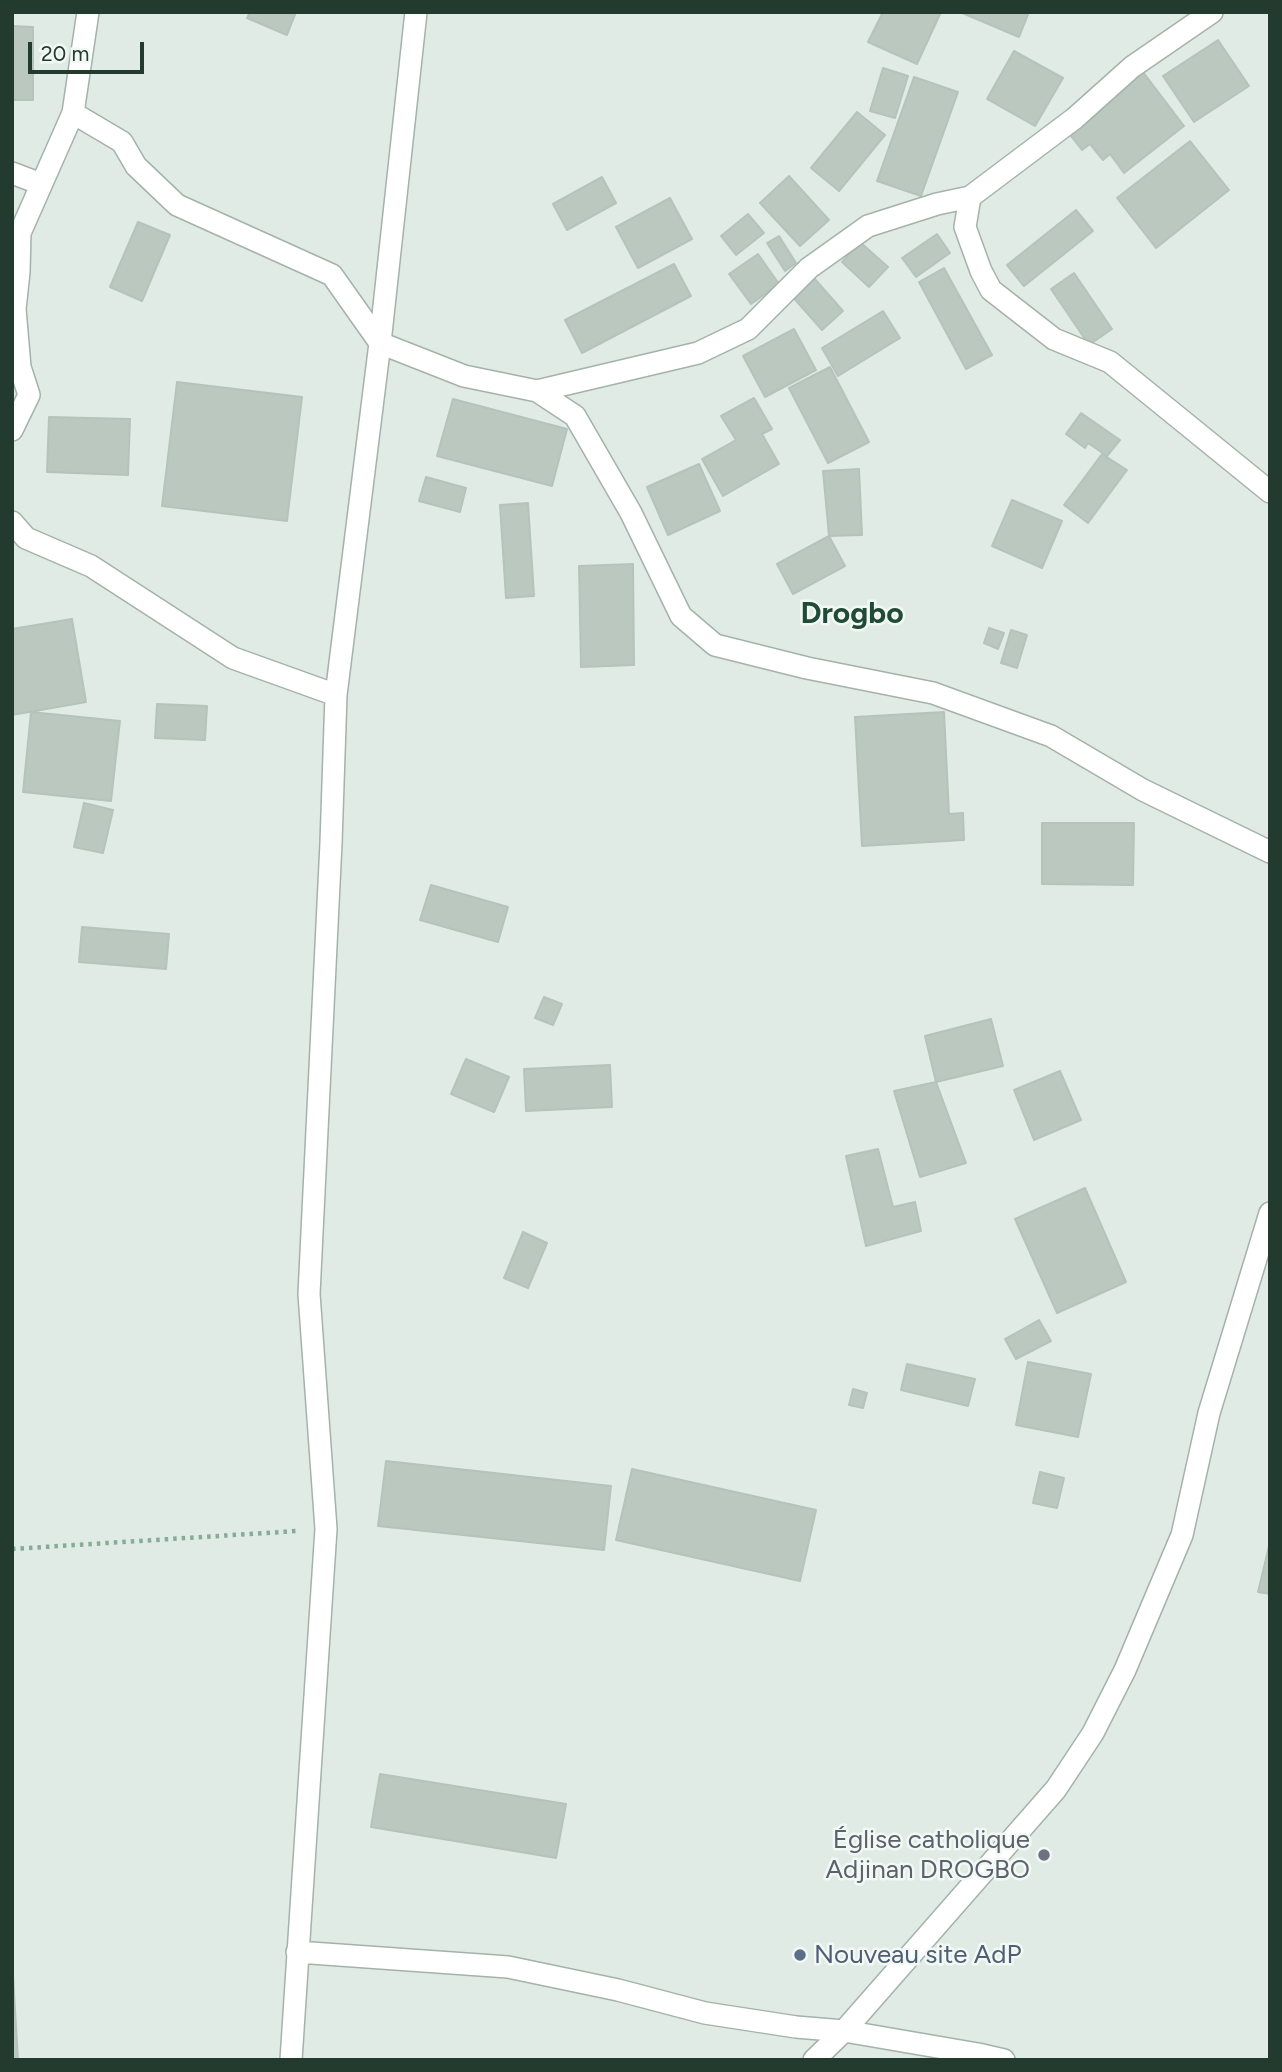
<!DOCTYPE html>
<html>
<head>
<meta charset="utf-8">
<style>
	body { margin:0 }
	#map { position:relative; width:1282px; height:2072px; overflow:hidden; background:#e1ebe5; font-family:Figtree,sans-serif }
	canvas { display:block }
	.frame { position:absolute; inset:0; border:14px solid #233a2f; pointer-events:none }
	.scale { position:absolute; left:28px; top:42px; width:116px; height:32px; box-sizing:border-box; border:4px solid #233a2f; border-top:0; padding-left:9px; font-size:21px; line-height:24px; white-space:nowrap; color:#233a2f; -webkit-text-stroke:5px #f2f8f3; paint-order:stroke }
</style>
</head>
<body>
<div id="map">
<canvas width="1282" height="2072"></canvas>
<div class="frame"></div>
<div class="scale">20 m</div>
</div>
<script>
const c = document.querySelector('canvas').getContext('2d');
c.lineJoin = 'round';
function fill(path, color) {
  c.fillStyle = color;
  c.fill(path, 'evenodd');
}
function strokePath(path, color, width, dash) {
  c.strokeStyle = color;
  c.lineWidth = width;
  c.lineCap = dash ? 'butt' : 'round';
  c.setLineDash(dash || []);
  c.stroke(path);
}
function write(font, color, halo, rows, align = 'center') {
  c.font = font + ' Figtree,sans-serif';
  c.lineWidth = 5;
  c.setLineDash([]);
  c.textBaseline = 'middle';
  c.strokeStyle = halo;
  c.fillStyle = color;
  for (const [text, x, y, turn = 0] of rows) {
    c.save();
    c.translate(x, y);
    c.rotate((+turn || 0) * Math.PI / 180);
    c.textAlign = isNaN(turn) ? turn : align;
    if (halo) c.strokeText(text, 0, 0);
    c.fillText(text, 0, 0);
    c.restore();
  }
}
const building = new Path2D(`
	M 250,12 L 296,12 L 287,35 L 247,18 Z
	M 883,12 L 941,12 L 917,64 L 868,42 Z
	M 960,12 L 1029,12 L 1019,37 Z
	M 12,26 L 33,27 L 33,100 L 12,100 Z
	M 1218,40 L 1249,86 L 1194,122 L 1163,76 Z
	M 1014,51 L 1063,78 L 1035,126 L 987,99 Z
	M 883,68 L 908,76 L 895,118 L 870,111 Z
	M 1143,72 L 1184,126 L 1124,173 L 1110,154 L 1103,160 L 1090,144 L 1082,150 L 1067,131 Z
	M 914,77 L 958,92 L 921,196 L 877,181 Z
	M 857,112 L 885,135 L 839,191 L 811,168 Z
	M 1190,141 L 1229,190 L 1156,248 L 1117,198 Z
	M 789,176 L 829,220 L 800,246 L 760,203 Z
	M 602,177 L 616,203 L 567,230 L 553,204 Z
	M 670,198 L 692,239 L 638,268 L 616,227 Z
	M 1076,210 L 1093,231 L 1024,286 L 1007,265 Z
	M 748,214 L 764,233 L 736,255 L 721,236 Z
	M 138,222 L 170,235 L 142,301 L 110,287 Z
	M 937,234 L 950,253 L 916,277 L 902,258 Z
	M 779,236 L 796,263 L 785,271 L 767,243 Z
	M 860,242 L 888,267 L 869,287 L 842,262 Z
	M 758,254 L 779,284 L 751,304 L 729,274 Z
	M 674,264 L 691,296 L 582,353 L 565,320 Z
	M 944,268 L 992,355 L 966,369 L 919,282 Z
	M 1074,273 L 1112,329 L 1089,345 L 1051,289 Z
	M 813,277 L 843,311 L 822,330 L 791,295 Z
	M 883,311 L 900,338 L 838,376 L 822,348 Z
	M 794,329 L 816,370 L 765,397 L 743,356 Z
	M 830,367 L 869,442 L 828,463 L 789,388 Z
	M 177,382 L 302,397 L 287,521 L 162,506 Z
	M 754,398 L 772,429 L 762,434 L 779,464 L 723,496 L 702,459 L 736,440 L 721,416 Z
	M 453,399 L 567,429 L 552,486 L 437,456 Z
	M 1081,413 L 1120,440 L 1107,456 L 1088,443 L 1085,448 L 1066,434 Z
	M 49,417 L 130,419 L 128,475 L 47,472 Z
	M 1102,454 L 1127,470 L 1088,523 L 1064,505 Z
	M 699,464 L 720,511 L 668,535 L 647,487 Z
	M 859,469 L 862,535 L 829,536 L 823,471 Z
	M 426,477 L 466,488 L 460,512 L 419,501 Z
	M 1012,500 L 1062,521 L 1042,568 L 992,546 Z
	M 528,503 L 534,596 L 506,598 L 500,505 Z
	M 829,536 L 845,566 L 793,594 L 777,564 Z
	M 633,564 L 634,665 L 581,667 L 579,566 Z
	M 72,619 L 86,702 L 12,715 L 12,629 Z
	M 989,628 L 1004,633 L 998,649 L 984,643 Z
	M 1011,630 L 1027,635 L 1017,668 L 1001,663 Z
	M 157,704 L 207,706 L 205,740 L 155,738 Z
	M 31,712 L 120,721 L 111,801 L 23,792 Z
	M 944,712 L 949,814 L 963,813 L 964,840 L 862,846 L 855,717 Z
	M 84,803 L 113,810 L 103,853 L 74,847 Z
	M 1042,823 L 1134,823 L 1133,885 L 1042,884 Z
	M 431,885 L 508,907 L 498,942 L 420,920 Z
	M 82,927 L 169,934 L 166,969 L 79,962 Z
	M 544,997 L 562,1004 L 553,1025 L 535,1018 Z
	M 991,1019 L 1003,1066 L 936,1082 L 925,1036 Z
	M 466,1059 L 509,1077 L 494,1112 L 451,1094 Z
	M 610,1065 L 612,1107 L 526,1111 L 524,1069 Z
	M 1060,1071 L 1081,1120 L 1034,1140 L 1014,1090 Z
	M 936,1082 L 966,1163 L 920,1177 L 894,1091 Z
	M 878,1149 L 893,1207 L 915,1202 L 921,1231 L 866,1246 L 846,1156 Z
	M 1085,1188 L 1126,1282 L 1057,1313 L 1015,1219 Z
	M 523,1232 L 547,1243 L 528,1288 L 504,1278 Z
	M 1039,1320 L 1051,1341 L 1016,1359 L 1005,1339 Z
	M 1028,1362 L 1091,1374 L 1078,1437 L 1016,1425 Z
	M 907,1364 L 975,1379 L 968,1406 L 901,1390 Z
	M 853,1389 L 867,1393 L 863,1408 L 849,1405 Z
	M 386,1461 L 611,1486 L 604,1550 L 378,1526 Z
	M 632,1469 L 816,1510 L 800,1581 L 616,1540 Z
	M 1040,1472 L 1064,1478 L 1057,1508 L 1033,1503 Z
	M 1270,1542 L 1270,1594 L 1258,1592 Z
	M 380,1774 L 566,1804 L 556,1858 L 371,1827 Z
	M 12,1958 L 18,2060 L 12,2060 Z`);
fill(building, '#bac8c0');
strokePath(building, '#b4c4ba', 2);
const street = new Path2D(`
	M 1212,12 L 1132,67 L 1075,118 L 970,197 L 965,227 L 981,271 L 991,290 L 1054,339 L 1110,362 L 1270,492
	M 73,113 L 122,142 L 136,166 L 177,205 L 332,275 L 380,343 L 464,376 L 537,391 L 575,416 L 631,513 L 681,616 L 715,645 L 807,668 L 933,693 L 1051,736 L 1143,790 L 1270,852
	M 12,173 L 41,184
	M 537,391 L 698,353 L 748,329 L 809,268 L 868,226 L 937,204 L 970,197
	M 12,430 L 29,395 L 20,367 L 15,309 L 19,272 L 20,233 L 73,113 L 88,12
	M 12,522 L 26,538 L 91,566 L 233,658 L 336,695
	M 297,1952 L 508,1967 L 618,1990 L 705,2013 L 796,2027 L 844,2031 L 978,2054 L 1004,2060
	M 291,2060 L 326,1529 L 309,1294 L 331,843 L 336,695 L 380,343 L 416,12
	M 814,2060 L 844,2031 L 1056,1789 L 1093,1733 L 1125,1670 L 1182,1535 L 1209,1413 L 1270,1213`);
strokePath(street, '#a4b2ab', 24);
strokePath(new Path2D(`
	M 12,1549 L 297,1531`), '#84ac97', 4.5, [3.5, 5]);
strokePath(street, '#fff', 21);
for (const [x, y, r, color] of [
	[1044,1855,7,"#6b7280"],
	[800,1955,7,"#5c6f8a"]
]) {
  const dot = new Path2D();
  dot.arc(x, y, r, 0, 2 * Math.PI);
  c.fillStyle = color;
  c.fill(dot);
  strokePath(dot, '#f2f8f3', 2.5);
}
write('26px', '#5b616d', '#f2f8f3', [
	["Église catholique",1030,1840],
	["Adjinan DROGBO",1030,1870]
], 'right');
write('26px', '#4e5e75', '#f2f8f3', [
	["Nouveau site AdP",814,1955]
], 'left');
write('bold 30px', '#204b37', '#f2f8f3', [
	["Drogbo",852,614]
]);
</script>
</body>
</html>
